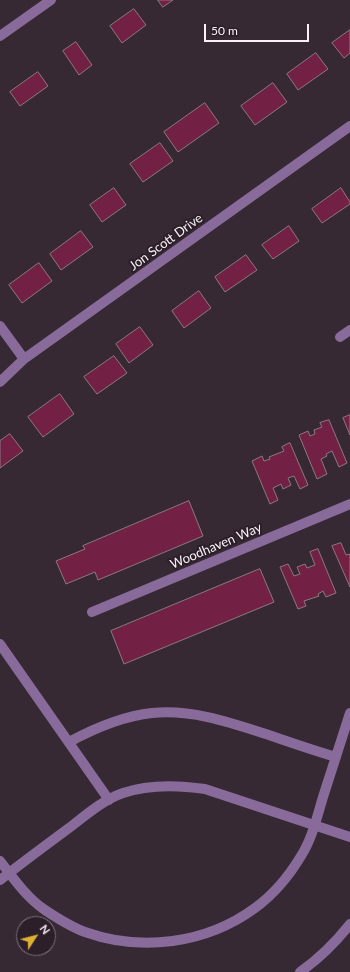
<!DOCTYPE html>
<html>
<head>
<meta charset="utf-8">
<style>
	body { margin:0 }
	#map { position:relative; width:350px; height:972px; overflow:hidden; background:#362933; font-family:Lato,sans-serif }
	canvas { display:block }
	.north { position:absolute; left:16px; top:916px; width:40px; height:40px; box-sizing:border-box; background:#2c1f29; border:1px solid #7e737c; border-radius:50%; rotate:54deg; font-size:11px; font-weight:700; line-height:16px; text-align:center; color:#faf1f8 }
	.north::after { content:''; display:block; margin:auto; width:14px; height:18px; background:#deb133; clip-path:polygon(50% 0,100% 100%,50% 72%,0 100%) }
	.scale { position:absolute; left:204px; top:24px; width:105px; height:18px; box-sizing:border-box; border:2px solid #faf1f8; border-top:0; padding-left:5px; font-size:12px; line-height:14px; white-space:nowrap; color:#faf1f8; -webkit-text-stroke:3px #2c1f29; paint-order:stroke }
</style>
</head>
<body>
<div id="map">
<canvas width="350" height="972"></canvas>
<div class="north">N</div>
<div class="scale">50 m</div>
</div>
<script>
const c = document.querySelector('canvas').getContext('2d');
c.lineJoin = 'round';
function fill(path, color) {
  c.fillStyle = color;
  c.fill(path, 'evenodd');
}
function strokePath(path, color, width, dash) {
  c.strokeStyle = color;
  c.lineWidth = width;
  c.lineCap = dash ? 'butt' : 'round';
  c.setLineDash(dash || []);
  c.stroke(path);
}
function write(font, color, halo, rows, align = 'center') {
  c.font = font + ' Lato,sans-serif';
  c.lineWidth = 4;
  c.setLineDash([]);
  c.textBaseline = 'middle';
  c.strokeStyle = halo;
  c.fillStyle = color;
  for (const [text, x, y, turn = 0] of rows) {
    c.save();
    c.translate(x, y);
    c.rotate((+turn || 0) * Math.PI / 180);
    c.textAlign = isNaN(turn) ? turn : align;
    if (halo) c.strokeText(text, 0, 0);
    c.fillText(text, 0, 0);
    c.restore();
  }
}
const building = new Path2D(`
	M 158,0 L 173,0 L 163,7 Z
	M 134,9 L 146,25 L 122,43 L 110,26 Z
	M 350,30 L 350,53 L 344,58 L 332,43 Z
	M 76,42 L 92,65 L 79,75 L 63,51 Z
	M 316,53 L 328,69 L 298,90 L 287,74 Z
	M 38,72 L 48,86 L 20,106 L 10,92 Z
	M 273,83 L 287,102 L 255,125 L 241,106 Z
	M 205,103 L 219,123 L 178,152 L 164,132 Z
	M 160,143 L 173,161 L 143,182 L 130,164 Z
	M 114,188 L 126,205 L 102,222 L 90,205 Z
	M 341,188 L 350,202 L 350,204 L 322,223 L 312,209 Z
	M 289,226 L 299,241 L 273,259 L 262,245 Z
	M 81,231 L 93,247 L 61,270 L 50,254 Z
	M 246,255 L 257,270 L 225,292 L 215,277 Z
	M 39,263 L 52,281 L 22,303 L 9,285 Z
	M 199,291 L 211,308 L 184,328 L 172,311 Z
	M 140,327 L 153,345 L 129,363 L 116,344 Z
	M 114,356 L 127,373 L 97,394 L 84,377 Z
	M 60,394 L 74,414 L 43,437 L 28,417 Z
	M 350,415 L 350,435 L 343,418 Z
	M 329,420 L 347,463 L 339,467 L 332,451 L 326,454 L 327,456 L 321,459 L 327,474 L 317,479 L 299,435 L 308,431 L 310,436 L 315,434 L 314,430 L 322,427 L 320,423 Z
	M 10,434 L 23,451 L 0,468 L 0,441 Z
	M 290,443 L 308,485 L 300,489 L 294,476 L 288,478 L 291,485 L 283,489 L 281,484 L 273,488 L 278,500 L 270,504 L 252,461 L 262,456 L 264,461 L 270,459 L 269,457 L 284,451 L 282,447 Z
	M 189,501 L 203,536 L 98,580 L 95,572 L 66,584 L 56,561 L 85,549 L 83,546 Z
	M 341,543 L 346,555 L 350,554 L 350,587 L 332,546 Z
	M 318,549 L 336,593 L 326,597 L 323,591 L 318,594 L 319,596 L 304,601 L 306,606 L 298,609 L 280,567 L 288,564 L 294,576 L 300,574 L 297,567 L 305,564 L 307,568 L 315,565 L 310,552 Z
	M 260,569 L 274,602 L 124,664 L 111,631 Z`);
fill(building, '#722144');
strokePath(building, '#8d797f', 1);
strokePath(new Path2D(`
	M 0,36 L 51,0
	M 0,326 L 24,359
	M 340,337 L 350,330
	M 0,382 L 24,359 L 350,126
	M 92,612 L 350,504
	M 0,644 L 109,800
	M 69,742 C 95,728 123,716 152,713 C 191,709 229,722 266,734 C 289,742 312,750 336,757
	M 0,861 C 13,878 27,898 45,910 C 57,918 71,927 85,932 C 141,952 206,944 255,908 C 273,895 289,876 301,856 C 312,839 317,817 323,797 C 332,769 341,741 350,713
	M 0,880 C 23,862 46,845 69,828 C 86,815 103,800 123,793 C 149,784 178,785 205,789 L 350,837
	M 300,972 C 320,958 335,943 350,924`), '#896b9b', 10);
write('13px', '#faf1f8', '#2c1f29', [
	["Jon Scott Drive",166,242,-36],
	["Woodhaven Way",216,546,-23]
]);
</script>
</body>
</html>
